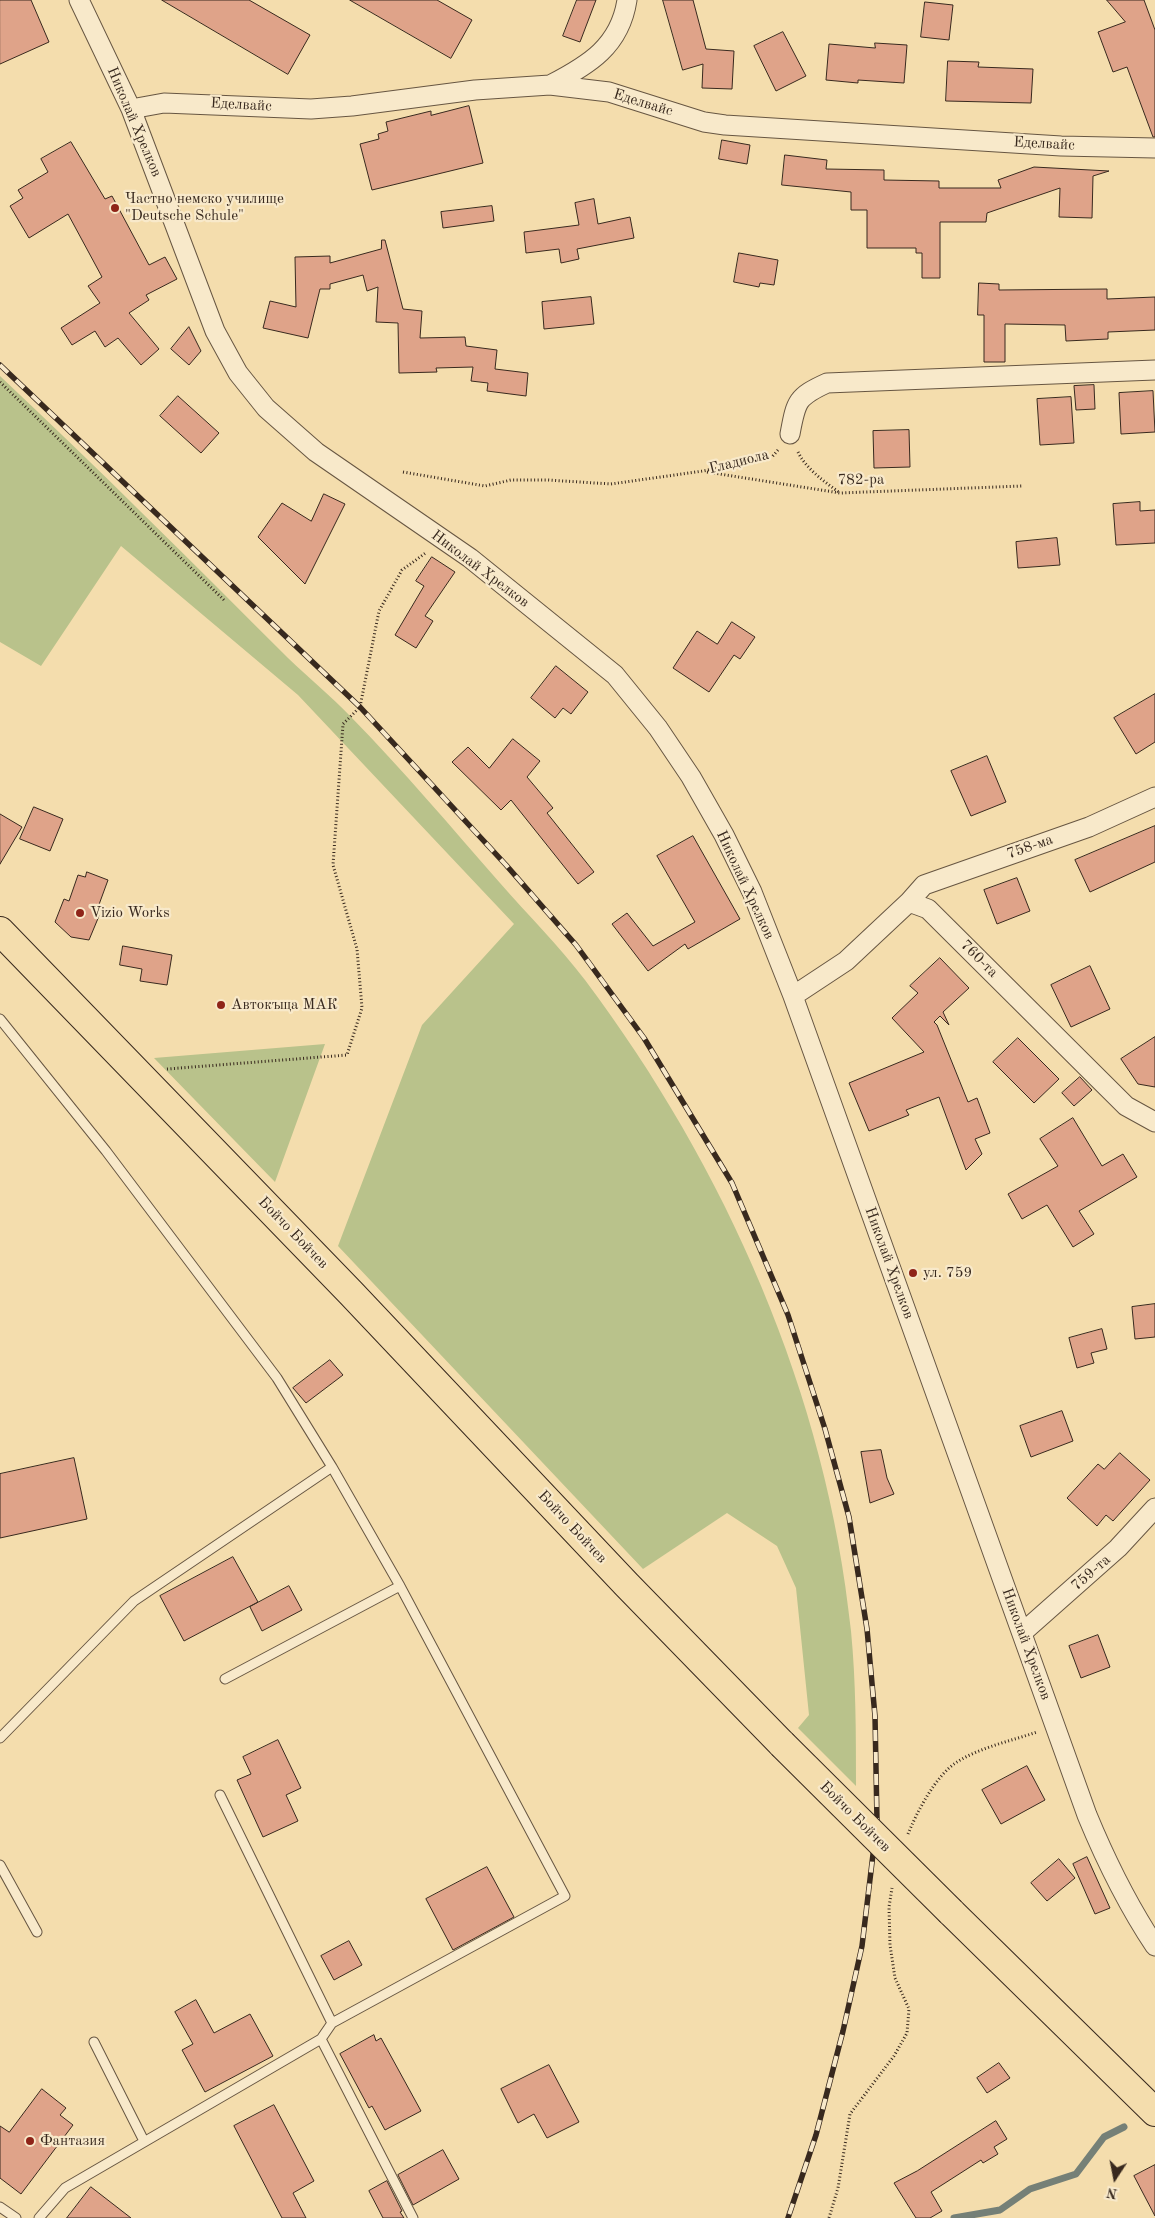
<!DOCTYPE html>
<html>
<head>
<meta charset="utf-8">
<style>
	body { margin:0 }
	#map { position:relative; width:1155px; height:2218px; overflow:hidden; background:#f4ddad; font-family:"Old Standard TT",serif }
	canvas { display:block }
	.north { position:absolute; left:1090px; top:2153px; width:50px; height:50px; -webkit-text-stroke:4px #f8e9ca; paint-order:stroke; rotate:191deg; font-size:14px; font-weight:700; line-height:20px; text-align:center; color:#38291e }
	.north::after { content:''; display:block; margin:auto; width:18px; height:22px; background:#38291e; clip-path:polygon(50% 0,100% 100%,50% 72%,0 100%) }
</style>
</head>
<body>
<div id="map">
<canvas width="1155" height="2218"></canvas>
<div class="north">N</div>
</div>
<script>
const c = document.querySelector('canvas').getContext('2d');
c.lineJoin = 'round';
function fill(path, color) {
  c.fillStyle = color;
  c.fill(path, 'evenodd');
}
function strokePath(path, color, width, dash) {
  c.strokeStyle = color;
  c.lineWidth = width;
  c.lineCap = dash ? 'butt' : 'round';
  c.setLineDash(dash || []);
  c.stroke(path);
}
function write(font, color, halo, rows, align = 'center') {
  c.font = font + ' "Old Standard TT",serif';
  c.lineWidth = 4.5;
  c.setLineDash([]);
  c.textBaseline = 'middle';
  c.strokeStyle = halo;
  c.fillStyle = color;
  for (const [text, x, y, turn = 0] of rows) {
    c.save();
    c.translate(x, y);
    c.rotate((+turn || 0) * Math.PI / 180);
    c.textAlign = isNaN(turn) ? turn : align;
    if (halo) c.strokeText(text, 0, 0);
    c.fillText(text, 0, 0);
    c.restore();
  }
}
fill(new Path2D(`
	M 0,376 C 98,468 193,563 288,658 C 309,678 331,696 351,717 C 403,770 451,827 500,883 C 528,915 559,946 585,980 C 726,1168 827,1395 851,1631 C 856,1682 856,1734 856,1786 L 798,1728 L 809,1715 L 796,1588 L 777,1546 L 727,1513 L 643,1569 L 338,1246 L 422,1025 L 514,924 L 298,695 L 121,546 L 41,666 L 0,642 Z
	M 325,1044 L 275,1182 L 154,1058 Z`), '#b9c28b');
strokePath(new Path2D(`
	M 954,2218 L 1000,2210 L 1030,2189 L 1076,2174 L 1104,2137 L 1124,2127`), '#758077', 7);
const building = new Path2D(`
	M 0,0 L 31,0 L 49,42 L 0,64 Z
	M 162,0 L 249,0 L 310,35 L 288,74 Z
	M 350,0 L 437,0 L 472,20 L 451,58 Z
	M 577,0 L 596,0 L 580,42 L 563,36 Z
	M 663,0 L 693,0 L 706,49 L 734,51 L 732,89 L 702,88 L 703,64 L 683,70 Z
	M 1107,0 L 1144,0 L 1155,30 L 1155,137 L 1153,137 L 1127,67 L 1113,72 L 1098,32 L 1125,22 Z
	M 925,2 L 953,5 L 949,40 L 921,37 Z
	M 783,32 L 806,76 L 776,91 L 754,46 Z
	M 875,43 L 907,45 L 904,83 L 858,80 L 858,83 L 826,80 L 829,44 L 875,48 Z
	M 948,61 L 979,62 L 978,67 L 1033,69 L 1031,103 L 946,101 Z
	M 469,106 L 483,163 L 372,190 L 360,144 L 379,139 L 378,134 L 388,131 L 386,122 L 431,111 L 431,115 Z
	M 722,140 L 750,145 L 747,164 L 719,159 Z
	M 71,142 L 105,199 L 112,196 L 149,265 L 165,257 L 177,279 L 146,295 L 149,300 L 129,313 L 159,349 L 141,365 L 118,338 L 105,347 L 95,331 L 72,345 L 61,328 L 100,303 L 88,286 L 102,277 L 68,214 L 29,238 L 10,206 L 23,198 L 18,190 L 48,172 L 41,159 Z
	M 785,155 L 827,160 L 826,169 L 884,170 L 884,180 L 939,181 L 939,188 L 1001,188 L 998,180 L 1034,167 L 1109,171 L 1093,176 L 1092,218 L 1059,217 L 1060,188 L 987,213 L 986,222 L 940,222 L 940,278 L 922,278 L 922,253 L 916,253 L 916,248 L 867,248 L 867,210 L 851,210 L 851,192 L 782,185 Z
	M 594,199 L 598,224 L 630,217 L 634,238 L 577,249 L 579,259 L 561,263 L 559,249 L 526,253 L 524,232 L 579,225 L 575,203 Z
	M 492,206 L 494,221 L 443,228 L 441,212 Z
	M 382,240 L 385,240 L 403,309 L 422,311 L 420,338 L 465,337 L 466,346 L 497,350 L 495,369 L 528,373 L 526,396 L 487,391 L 488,383 L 471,381 L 473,367 L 436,368 L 437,372 L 399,373 L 398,323 L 376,322 L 378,287 L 367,291 L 363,275 L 330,284 L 330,289 L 320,289 L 308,338 L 263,328 L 270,301 L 296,307 L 295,257 L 330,256 L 330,263 L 381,249 Z
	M 739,253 L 778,260 L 774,285 L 760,283 L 759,287 L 734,282 Z
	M 979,283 L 999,284 L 999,290 L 1107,289 L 1107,299 L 1155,297 L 1155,330 L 1108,332 L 1108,339 L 1066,341 L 1065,325 L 1005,324 L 1005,362 L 984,362 L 984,315 L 978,315 Z
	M 591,297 L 594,324 L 544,329 L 542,302 Z
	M 189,327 L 201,351 L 189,365 L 171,349 Z
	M 1094,385 L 1095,409 L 1076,410 L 1074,386 Z
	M 1153,391 L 1155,432 L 1121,434 L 1119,393 Z
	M 178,396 L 219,433 L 201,453 L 160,416 Z
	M 1071,397 L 1074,443 L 1040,445 L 1037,399 Z
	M 909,430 L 910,467 L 874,468 L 873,431 Z
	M 324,494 L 345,504 L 305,584 L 258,537 L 282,503 L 311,521 Z
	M 1140,502 L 1140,511 L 1155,510 L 1155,543 L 1116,545 L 1113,504 Z
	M 1057,538 L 1060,565 L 1018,568 L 1016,542 Z
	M 432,557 L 455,572 L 425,616 L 433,621 L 416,648 L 395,635 L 424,586 L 416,581 Z
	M 732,622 L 755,637 L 740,659 L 734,655 L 709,692 L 673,668 L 697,631 L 717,644 Z
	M 556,666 L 588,692 L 571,714 L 563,708 L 555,718 L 531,698 Z
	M 1155,694 L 1155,742 L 1136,754 L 1114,718 Z
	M 513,739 L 540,761 L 527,777 L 553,808 L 547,813 L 594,872 L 578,884 L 511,800 L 501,810 L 452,762 L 468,747 L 489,768 Z
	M 987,756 L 1006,802 L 971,816 L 951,771 Z
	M 34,807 L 63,819 L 50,851 L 20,839 Z
	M 0,814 L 22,827 L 0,864 Z
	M 1155,826 L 1155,862 L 1090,892 L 1075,860 Z
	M 693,836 L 740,919 L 688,949 L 685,944 L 648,971 L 612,924 L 627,913 L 653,946 L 695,922 L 657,856 Z
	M 87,872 L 108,880 L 97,910 L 99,916 L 89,940 L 71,937 L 55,922 L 64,899 L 69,901 L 78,875 L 85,877 Z
	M 1017,878 L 1030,911 L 997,924 L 984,890 Z
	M 123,946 L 172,955 L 167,985 L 140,981 L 142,969 L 120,965 Z
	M 940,958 L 969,988 L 943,1012 L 949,1025 L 940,1016 L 934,1022 L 937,1025 L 968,1102 L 977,1098 L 990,1133 L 975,1139 L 982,1154 L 966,1170 L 939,1097 L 906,1110 L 909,1115 L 869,1131 L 849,1083 L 924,1052 L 892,1018 L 918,993 L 910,986 Z
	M 1090,966 L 1110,1009 L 1071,1027 L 1051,985 Z
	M 1155,1037 L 1155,1087 L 1138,1084 L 1121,1059 Z
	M 1018,1038 L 1059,1079 L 1034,1103 L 993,1062 Z
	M 1080,1077 L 1092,1090 L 1074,1106 L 1062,1093 Z
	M 1073,1118 L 1102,1166 L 1123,1154 L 1137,1177 L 1079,1211 L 1094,1234 L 1073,1247 L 1047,1205 L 1022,1219 L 1008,1194 L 1058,1166 L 1040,1139 Z
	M 1155,1304 L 1155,1337 L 1135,1339 L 1132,1307 Z
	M 1102,1329 L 1107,1349 L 1091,1353 L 1094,1363 L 1077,1368 L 1069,1338 Z
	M 330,1360 L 343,1375 L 306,1403 L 293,1388 Z
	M 1062,1411 L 1073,1441 L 1031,1457 L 1020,1426 Z
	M 881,1450 L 887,1478 L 894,1494 L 870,1503 L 861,1452 Z
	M 1120,1453 L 1150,1480 L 1113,1521 L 1106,1515 L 1097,1526 L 1067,1498 L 1098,1464 L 1104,1469 Z
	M 74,1458 L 87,1519 L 0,1538 L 0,1474 Z
	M 233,1557 L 258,1602 L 184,1641 L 160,1596 Z
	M 289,1586 L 302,1610 L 262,1631 L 250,1607 Z
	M 1098,1635 L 1110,1667 L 1081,1678 L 1069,1646 Z
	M 278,1740 L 301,1788 L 286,1795 L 298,1821 L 263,1837 L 237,1780 L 251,1774 L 243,1757 Z
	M 1027,1766 L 1045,1800 L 1001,1824 L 982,1790 Z
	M 1087,1857 L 1110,1908 L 1095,1914 L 1073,1864 Z
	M 1059,1859 L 1075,1878 L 1047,1901 L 1031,1883 Z
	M 487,1867 L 514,1917 L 453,1950 L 426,1899 Z
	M 349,1941 L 362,1965 L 334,1980 L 321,1956 Z
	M 196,2000 L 214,2033 L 250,2014 L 273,2056 L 205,2092 L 182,2050 L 193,2044 L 175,2012 Z
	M 374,2035 L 376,2041 L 381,2038 L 421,2111 L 385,2130 L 372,2106 L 369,2108 L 340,2054 Z
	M 999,2063 L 1010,2078 L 987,2093 L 977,2078 Z
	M 549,2065 L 579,2122 L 547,2138 L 534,2114 L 518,2123 L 501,2089 Z
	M 42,2089 L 66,2108 L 60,2115 L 73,2125 L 21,2194 L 0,2178 L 0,2126 L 9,2132 Z
	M 274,2105 L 314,2181 L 293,2193 L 306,2218 L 282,2218 L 234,2126 Z
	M 996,2121 L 1007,2139 L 994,2147 L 998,2154 L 983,2163 L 981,2160 L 931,2192 L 942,2211 L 930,2218 L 916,2218 L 894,2183 L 917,2171 Z
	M 443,2150 L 459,2179 L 413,2205 L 398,2175 Z
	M 1155,2165 L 1155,2216 L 1134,2176 Z
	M 387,2181 L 402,2211 L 400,2212 L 404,2218 L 383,2218 L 369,2191 Z
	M 91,2187 L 131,2218 L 67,2218 Z`);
fill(building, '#dfa389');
strokePath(building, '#38291e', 1);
const service = new Path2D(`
	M 0,1019 L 106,1151 L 277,1378 L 332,1467 L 400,1586 L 565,1896 L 332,2023 L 321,2039 L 65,2188 L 39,2218
	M 225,1679 L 400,1586
	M 0,1738 L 134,1601 L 332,1467
	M 220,1795 L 332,2023
	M 0,1865 L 37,1932
	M 321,2039 L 413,2218
	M 94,2042 L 144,2141
	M 0,2207 L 16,2218`);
const minor = new Path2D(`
	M 79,0 L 131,109 L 215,331 L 238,373 L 266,408 L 316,452 L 470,558 L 615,675 L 658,728 L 691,777 L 724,835 L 752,892 L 793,996 L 1087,1815 C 1106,1861 1127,1904 1155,1946
	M 550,85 C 589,65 620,46 627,0
	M 131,109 L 164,103 L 311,109 L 352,106 L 475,90 L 550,85 L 609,92 L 704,122 L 725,125 L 1061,146 L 1155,148
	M 790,434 C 796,402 796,397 827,383 L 1155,370
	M 909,902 L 924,885 L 1089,827 L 1155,797
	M 793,996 L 846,961 L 909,902 L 928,909 L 1126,1106 L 1155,1122
	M 1022,1633 L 1118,1548 L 1155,1508`);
const trunk = new Path2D(`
	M 0,931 L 350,1292 L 627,1585 L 782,1744
	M 951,1912 L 1155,2112`);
strokePath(service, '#675642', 11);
strokePath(minor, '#675642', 21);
strokePath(trunk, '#38291e', 30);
strokePath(new Path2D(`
	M 0,382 L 225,601
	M 798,452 C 806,469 825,482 840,493
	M 403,472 L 485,486 L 511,480 L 548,480 L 611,484 L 703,471 L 772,457 L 778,450
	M 707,472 L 840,493 L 1022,486
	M 167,1069 L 347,1055 L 362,1008 L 357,949 L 333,865 L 343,724 L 360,707 L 379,611 L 402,570 L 427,552
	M 908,1834 C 917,1812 936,1775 957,1762 C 981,1747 1011,1741 1037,1732
	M 829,2218 L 838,2188 L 850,2114 L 894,2056 L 907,2033 L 909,2009 L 895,1978 L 890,1945 L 889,1907 L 892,1888`), '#38291e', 3, [1, 2.5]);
strokePath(service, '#f8e9ca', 9);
strokePath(minor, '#f8e9ca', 19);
strokePath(trunk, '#f4ddad', 28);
const rail = new Path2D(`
	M 0,365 L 360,707 L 506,865 L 576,945 L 644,1038 L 732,1183 L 788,1315 L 825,1429 L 849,1517 L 867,1629 L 875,1716 L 877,1821 L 862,1946 L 843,2031 L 816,2135 L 788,2218`);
strokePath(rail, '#38291e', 5.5);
strokePath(rail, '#f8e9ca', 4, [11]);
const trunkBridge = new Path2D(`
	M 782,1744 L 951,1912`);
strokePath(trunkBridge, '#38291e', 30, []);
strokePath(trunkBridge, '#f4ddad', 28);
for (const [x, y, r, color] of [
	[115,208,5,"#8f2418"],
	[80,913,5,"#8f2418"],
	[221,1005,5,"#8f2418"],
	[913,1273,5,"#8f2418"],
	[30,2141,5,"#8f2418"]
]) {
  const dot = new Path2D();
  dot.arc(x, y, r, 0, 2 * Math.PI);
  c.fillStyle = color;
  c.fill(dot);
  strokePath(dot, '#f8e9ca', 2);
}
write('15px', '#38291e', '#f8e9ca', [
	["Еделвайс",643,103,17],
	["Еделвайс",241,105,3],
	["Николай Хрелков",134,122,67],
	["Еделвайс",1044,144,3],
	["Гладиола",739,462,-14],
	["782-ра",861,480,-1],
	["Николай Хрелков",480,569,37],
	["758-ма",1030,847,-19],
	["Николай Хрелков",745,885,65],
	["760-та",979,959,45],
	["Бойчо Бойчев",293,1233,46],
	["Николай Хрелков",889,1263,70],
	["Бойчо Бойчев",572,1527,47],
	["759-та",1091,1573,-41],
	["Николай Хрелков",1026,1644,70],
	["Бойчо Бойчев",855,1817,45]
]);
write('15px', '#38291e', '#f8e9ca', [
	["Частно немско училище",125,199],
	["\"Deutsche Schule\"",125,216],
	["Vizio Works",90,913],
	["Автокъща МАК",231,1005],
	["ул. 759",923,1273],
	["Фантазия",40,2141]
], 'left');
</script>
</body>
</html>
